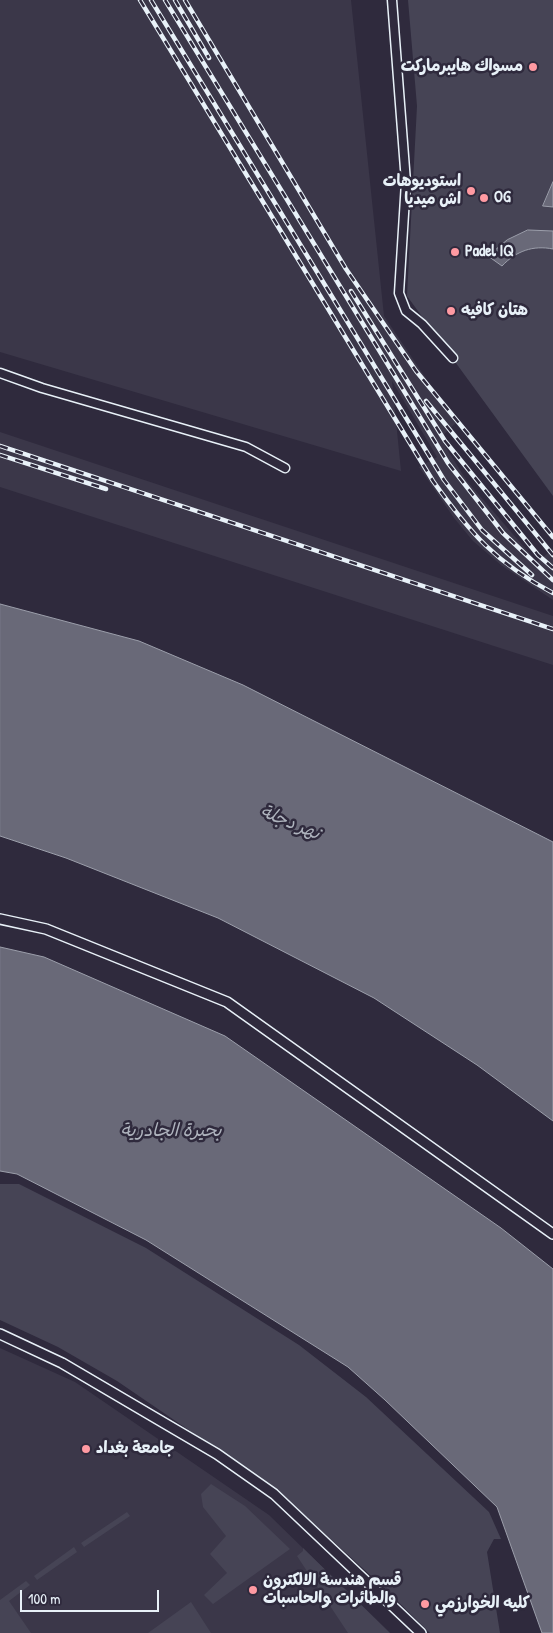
<!DOCTYPE html>
<html>
<head>
<meta charset="utf-8">
<style>
	body { margin:0 }
	#map { position:relative; width:553px; height:1633px; overflow:hidden; background:#2f2a3d; font-family:"Patrick Hand",sans-serif }
	canvas { display:block }
	.scale { position:absolute; left:20px; top:1590px; width:139px; height:22px; box-sizing:border-box; border:2px solid #e8f1f8; border-top:0; padding-left:6px; font-size:15px; line-height:18px; white-space:nowrap; color:#e8f1f8; -webkit-text-stroke:4px #2f2a3d; paint-order:stroke }
</style>
</head>
<body>
<div id="map">
<canvas width="553" height="1633"></canvas>
<div class="scale">100 m</div>
</div>
<script>
const c = document.querySelector('canvas').getContext('2d');
c.lineJoin = 'round';
function fill(path, color) {
  c.fillStyle = color;
  c.fill(path, 'evenodd');
}
function strokePath(path, color, width, dash) {
  c.strokeStyle = color;
  c.lineWidth = width;
  c.lineCap = dash ? 'butt' : 'round';
  c.setLineDash(dash || []);
  c.stroke(path);
}
function write(font, color, halo, rows, align = 'center') {
  c.font = font + ' "Patrick Hand","Playpen Sans Arabic",sans-serif';
  c.lineWidth = 5;
  c.setLineDash([]);
  c.textBaseline = 'middle';
  c.strokeStyle = halo;
  c.fillStyle = color;
  for (const [text, x, y, turn = 0] of rows) {
    c.save();
    c.translate(x, y);
    c.rotate((+turn || 0) * Math.PI / 180);
    c.textAlign = isNaN(turn) ? turn : align;
    if (halo) c.strokeText(text, 0, 0);
    c.fillText(text, 0, 0);
    c.restore();
  }
}
fill(new Path2D(`
	M 0,0 L 351,0 L 384,316 L 456,423 L 440,438 L 467,481 L 537,562 L 553,549 L 553,600 L 501,565 L 473,541 L 454,518 L 419,467 L 437,457 L 392,381 L 401,471 L 0,352 Z
	M 0,432 L 553,616 L 553,665 L 0,487 Z
	M 0,1348 L 75,1382 L 269,1515 L 390,1633 L 0,1633 Z`), '#3b3749');
fill(new Path2D(`
	M 408,0 L 553,0 L 553,496 L 407,296 L 417,106 Z
	M 0,1184 L 19,1184 L 146,1248 L 299,1345 L 366,1397 L 489,1512 L 501,1539 L 494,1539 L 487,1552 L 500,1633 L 430,1633 L 380,1584 L 278,1491 L 117,1381 L 58,1347 L 0,1320 Z
	M 211,1484 L 245,1506 L 290,1549 L 213,1604 L 204,1595 L 227,1573 L 210,1554 L 226,1536 L 203,1507 L 201,1494 Z
	M 127,1512 L 130,1516 L 84,1547 L 81,1543 Z
	M 74,1547 L 77,1552 L 37,1580 L 34,1576 Z
	M 303,1548 L 390,1633 L 348,1633 L 297,1556 L 303,1551 Z
	M 26,1581 L 30,1585 L 9,1601 L 31,1633 L 0,1633 L 0,1600 Z
	M 191,1602 L 211,1633 L 148,1633 Z`), '#464455');
const water = new Path2D(`
	M 553,182 L 553,207 L 543,206 Z
	M 528,230 L 553,231 L 553,249 C 533,245 516,251 502,266 L 488,256 L 507,240 Z
	M 0,604 L 139,641 L 243,685 L 553,842 L 553,1121 L 477,1065 L 374,998 L 218,918 L 66,858 L 0,836 Z
	M 0,947 L 44,957 L 225,1036 L 501,1228 L 553,1269 L 553,1633 L 542,1633 L 497,1507 L 385,1400 L 348,1367 L 146,1240 L 17,1174 L 0,1171 Z`);
fill(water, '#696978');
strokePath(water, '#9c9fab', 1);
const minor = new Path2D(`
	M 392,0 L 406,182 L 399,293 L 406,311 L 422,324 L 453,358
	M 0,373 L 42,388 L 246,447 L 285,468`);
const tertiary = new Path2D(`
	M 0,919 L 46,929 L 227,1002 L 553,1234
	M 0,1334 L 62,1363 L 217,1454 L 274,1494 L 421,1633`);
strokePath(minor, '#e8f1f8', 11);
strokePath(tertiary, '#e8f1f8', 12);
strokePath(minor, '#2f2a3d', 8);
strokePath(tertiary, '#2f2a3d', 9);
const rail = new Path2D(`
	M 140,0 L 433,481 C 470,533 496,563 553,593
	M 151,0 L 444,480 L 482,530 L 532,575
	M 165,0 L 448,463 L 503,533 L 553,580
	M 175,0 L 209,58
	M 185,0 L 346,269 L 416,371 L 553,537
	M 351,291 L 445,441 L 538,555 L 553,568
	M 426,401 L 553,555
	M 0,446 L 553,629
	M 0,455 L 106,489`);
strokePath(rail, '#e8f1f8', 4.5);
strokePath(rail, '#2f2a3d', 2.5, [8]);
for (const [x, y, r, color] of [
	[533,67,5,"#ff9aa2"],
	[471,191,5,"#ff9aa2"],
	[484,198,5,"#ff9aa2"],
	[455,252,5,"#ff9aa2"],
	[451,311,5,"#ff9aa2"],
	[86,1449,5,"#ff9aa2"],
	[253,1590,5,"#ff9aa2"],
	[425,1604,5,"#ff9aa2"]
]) {
  const dot = new Path2D();
  dot.arc(x, y, r, 0, 2 * Math.PI);
  c.fillStyle = color;
  c.fill(dot);
  strokePath(dot, '#2f2a3d', 2);
}
write('bold 16px', '#e8f1f8', '#2f2a3d', [
	["مسواك هايبرماركت",523,67,"right"],
	["استوديوهات",461,182,"right"],
	["اش ميديا",461,200,"right"],
	["OG",494,198],
	["Padel IQ",465,252],
	["هتان كافيه",461,311],
	["جامعة بغداد",96,1449],
	["قسم هندسة الالكترون",263,1581],
	["والطائرات والحاسبات",263,1599],
	["كليه الخوارزمي",435,1604]
], 'left');
write('italic 18px', '#afb4be', '#2f2a3d', [
	["نهر دجلة",290,823,23],
	["بحيرة الجادرية",171,1131]
]);
</script>
</body>
</html>
